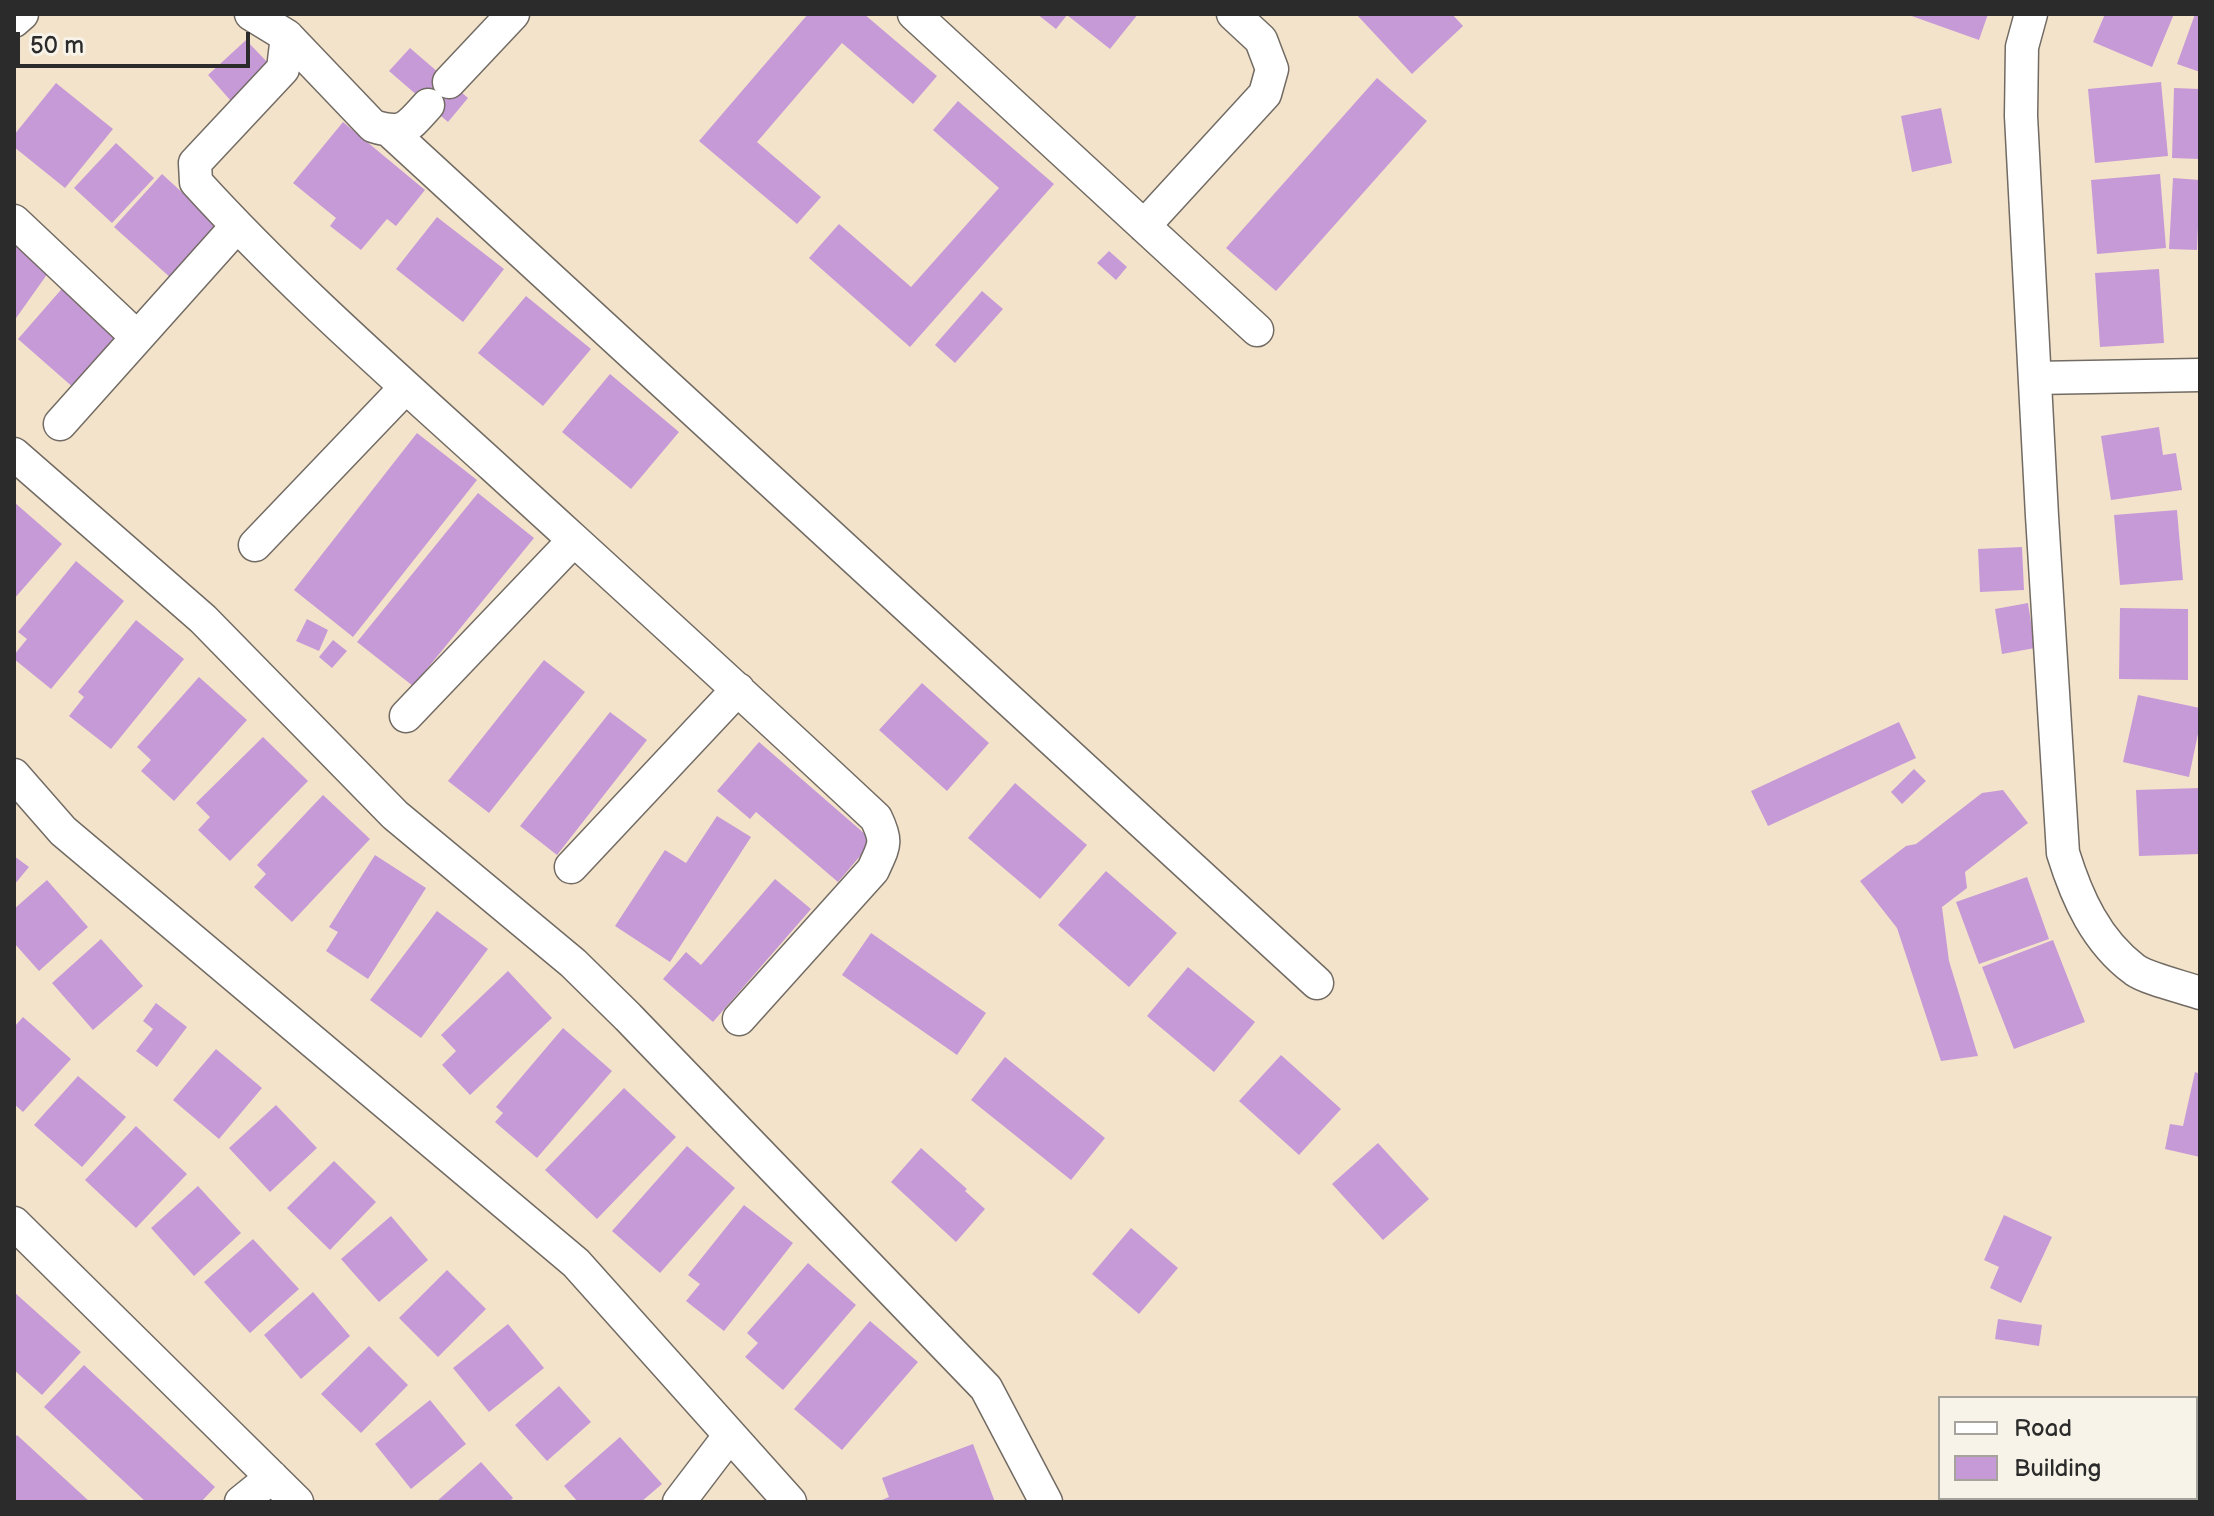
<!DOCTYPE html>
<html>
<head>
<meta charset="utf-8">
<style>
	body { margin:0 }
	#map { position:relative; width:2214px; height:1516px; overflow:hidden; background:#f4e3cb; font-family:"Balsamiq Sans",sans-serif }
	canvas { display:block }
	.frame { position:absolute; inset:0; border:16px solid #2b2b2b; pointer-events:none }
	.legend { position:absolute; left:1938px; top:1396px; width:260px; height:104px; box-sizing:border-box; background:#f7f3e8; border:2px solid #a5a39c; margin:0; padding:10px 14px; list-style:none; font-size:24px; color:#2b2b2b }
	.legend li { display:flex; align-items:center; gap:16px; height:40px }
	.legend b { width:40px; border:2px solid #a5a39c }
	.scale { position:absolute; left:16px; top:32px; width:234px; height:36px; box-sizing:border-box; border:4px solid #2b2b2b; border-top:0; padding-left:10px; font-size:24px; line-height:28px; white-space:nowrap; color:#2b2b2b; -webkit-text-stroke:6px #f7f3e8; paint-order:stroke }
</style>
</head>
<body>
<div id="map">
<canvas width="2214" height="1516"></canvas>
<div class="frame"></div>
<ul class="legend">
<li><b style="height:10px;background:#fff"></b>Road</li>
<li><b style="height:22px;background:#c69ad6"></b>Building</li>
</ul>
<div class="scale">50 m</div>
</div>
<script>
const c = document.querySelector('canvas').getContext('2d');
c.lineJoin = 'round';
function fill(path, color) {
  c.fillStyle = color;
  c.fill(path, 'evenodd');
}
function strokePath(path, color, width, dash) {
  c.strokeStyle = color;
  c.lineWidth = width;
  c.lineCap = dash ? 'butt' : 'round';
  c.setLineDash(dash || []);
  c.stroke(path);
}
fill(new Path2D(`
	M 808,14 L 864,14 L 937,76 L 913,104 L 842,43 L 757,142 L 821,197 L 797,224 L 699,141 Z
	M 1037,14 L 1138,14 L 1110,49 L 1067,15 L 1056,29 Z
	M 1356,14 L 1452,14 L 1463,26 L 1412,74 Z
	M 1906,14 L 1988,14 L 1979,40 Z
	M 2105,14 L 2174,14 L 2152,67 L 2093,42 Z
	M 2195,14 L 2200,14 L 2200,72 L 2177,64 Z
	M 246,40 L 270,65 L 231,101 L 208,75 Z
	M 410,48 L 468,98 L 448,122 L 389,71 Z
	M 1377,78 L 1427,121 L 1276,291 L 1226,248 Z
	M 2161,82 L 2168,156 L 2095,163 L 2088,89 Z
	M 56,83 L 113,129 L 65,188 L 14,147 L 14,135 Z
	M 2174,88 L 2200,89 L 2200,159 L 2172,158 Z
	M 958,101 L 1054,184 L 910,347 L 809,258 L 839,224 L 911,287 L 999,188 L 933,130 Z
	M 1941,108 L 1952,163 L 1912,172 L 1901,116 Z
	M 343,122 L 425,190 L 396,226 L 387,219 L 361,250 L 330,226 L 336,218 L 293,183 Z
	M 116,143 L 154,178 L 112,223 L 74,188 Z
	M 162,174 L 220,227 L 172,279 L 114,227 Z
	M 2160,174 L 2166,248 L 2097,254 L 2091,180 Z
	M 2173,178 L 2200,180 L 2197,250 L 2169,249 Z
	M 437,217 L 504,269 L 463,322 L 396,269 Z
	M 14,238 L 53,266 L 14,321 Z
	M 1109,251 L 1127,267 L 1116,280 L 1097,263 Z
	M 2159,269 L 2164,343 L 2100,347 L 2095,273 Z
	M 66,284 L 124,334 L 75,389 L 18,339 Z
	M 982,291 L 1003,309 L 955,363 L 935,345 Z
	M 526,296 L 591,349 L 543,406 L 478,353 Z
	M 610,374 L 679,432 L 631,489 L 562,432 Z
	M 2159,427 L 2163,455 L 2176,453 L 2182,490 L 2111,500 L 2101,436 Z
	M 417,433 L 477,480 L 353,637 L 294,590 Z
	M 478,493 L 534,538 L 413,686 L 357,642 Z
	M 14,502 L 62,544 L 14,599 Z
	M 2177,510 L 2183,580 L 2120,585 L 2114,515 Z
	M 2022,547 L 2024,590 L 1980,592 L 1978,549 Z
	M 76,561 L 124,601 L 51,689 L 14,659 L 14,655 L 27,639 L 18,632 Z
	M 2028,603 L 2035,648 L 2002,654 L 1995,609 Z
	M 2120,608 L 2188,609 L 2188,680 L 2119,679 Z
	M 307,619 L 328,630 L 319,651 L 296,641 Z
	M 136,620 L 184,659 L 111,749 L 69,716 L 84,697 L 78,692 Z
	M 333,640 L 347,651 L 332,668 L 319,657 Z
	M 544,660 L 585,692 L 489,813 L 448,781 Z
	M 199,677 L 247,720 L 174,801 L 141,771 L 151,760 L 137,747 Z
	M 922,683 L 989,743 L 947,791 L 879,730 Z
	M 2138,695 L 2200,708 L 2200,724 L 2189,777 L 2123,762 Z
	M 610,712 L 647,740 L 557,855 L 520,826 Z
	M 1899,722 L 1916,758 L 1768,826 L 1751,791 Z
	M 263,737 L 308,781 L 230,861 L 198,830 L 210,817 L 196,803 Z
	M 759,742 L 873,841 L 838,882 L 756,812 L 750,819 L 717,791 Z
	M 1914,769 L 1926,781 L 1902,804 L 1891,792 Z
	M 1015,783 L 1087,845 L 1040,899 L 968,838 Z
	M 2200,788 L 2200,854 L 2139,856 L 2136,790 Z
	M 2003,790 L 2028,823 L 1965,872 L 1967,888 L 1942,907 L 1949,961 L 1978,1056 L 1941,1061 L 1897,928 L 1860,881 L 1906,846 L 1916,844 L 1982,793 Z
	M 323,795 L 370,839 L 292,922 L 254,887 L 266,874 L 257,865 Z
	M 717,816 L 751,837 L 670,962 L 615,926 L 665,850 L 686,863 Z
	M 375,855 L 426,888 L 368,979 L 326,951 L 338,932 L 329,927 Z
	M 14,856 L 29,867 L 14,885 Z
	M 1106,871 L 1177,933 L 1129,987 L 1058,925 Z
	M 2027,877 L 2049,939 L 1979,964 L 1956,902 Z
	M 775,879 L 811,909 L 713,1022 L 663,979 L 686,952 L 701,965 Z
	M 47,880 L 88,927 L 39,971 L 14,943 L 14,909 Z
	M 437,911 L 488,949 L 421,1038 L 370,1000 Z
	M 871,933 L 986,1013 L 957,1055 L 842,975 Z
	M 101,939 L 143,986 L 93,1030 L 52,983 Z
	M 2053,940 L 2085,1022 L 2014,1049 L 1982,967 Z
	M 1188,967 L 1255,1022 L 1214,1072 L 1147,1016 Z
	M 508,971 L 552,1018 L 470,1095 L 442,1065 L 456,1051 L 441,1035 Z
	M 156,1003 L 187,1027 L 157,1067 L 136,1051 L 153,1029 L 143,1021 Z
	M 23,1017 L 71,1059 L 23,1112 L 14,1104 L 14,1027 Z
	M 563,1028 L 612,1071 L 537,1158 L 495,1122 L 503,1113 L 496,1107 Z
	M 216,1049 L 262,1088 L 219,1139 L 173,1100 Z
	M 1281,1055 L 1341,1109 L 1299,1155 L 1239,1101 Z
	M 1005,1057 L 1105,1138 L 1071,1180 L 971,1100 Z
	M 2195,1072 L 2200,1074 L 2200,1157 L 2165,1149 L 2170,1124 L 2183,1126 Z
	M 78,1076 L 126,1117 L 82,1167 L 34,1125 Z
	M 624,1088 L 676,1137 L 597,1219 L 545,1170 Z
	M 276,1105 L 317,1148 L 270,1192 L 229,1148 Z
	M 136,1126 L 187,1174 L 136,1228 L 85,1180 Z
	M 1378,1143 L 1429,1199 L 1383,1240 L 1332,1184 Z
	M 687,1146 L 735,1188 L 660,1273 L 612,1231 Z
	M 921,1148 L 967,1189 L 965,1191 L 985,1209 L 956,1242 L 891,1182 Z
	M 334,1161 L 376,1202 L 330,1250 L 287,1208 Z
	M 198,1186 L 241,1233 L 194,1276 L 151,1228 Z
	M 744,1205 L 793,1243 L 724,1331 L 686,1301 L 700,1284 L 688,1275 Z
	M 2004,1215 L 2052,1237 L 2021,1303 L 1990,1288 L 1999,1267 L 1984,1260 Z
	M 391,1216 L 428,1260 L 379,1302 L 341,1259 Z
	M 1131,1228 L 1178,1268 L 1139,1314 L 1092,1274 Z
	M 253,1239 L 299,1289 L 250,1333 L 204,1282 Z
	M 808,1263 L 856,1305 L 783,1390 L 745,1357 L 758,1343 L 747,1333 Z
	M 447,1270 L 486,1309 L 438,1357 L 399,1318 Z
	M 14,1292 L 81,1352 L 42,1395 L 14,1370 Z
	M 313,1292 L 350,1336 L 301,1379 L 264,1335 Z
	M 1998,1319 L 2042,1325 L 2039,1346 L 1995,1339 Z
	M 870,1321 L 918,1362 L 842,1450 L 794,1409 Z
	M 508,1324 L 544,1368 L 489,1412 L 453,1368 Z
	M 369,1346 L 408,1385 L 361,1433 L 321,1394 Z
	M 84,1365 L 215,1487 L 201,1502 L 146,1502 L 44,1407 Z
	M 559,1386 L 591,1422 L 547,1461 L 515,1425 Z
	M 430,1400 L 466,1444 L 411,1489 L 375,1444 Z
	M 17,1435 L 90,1502 L 14,1502 L 14,1438 Z
	M 620,1437 L 662,1484 L 641,1502 L 578,1502 L 564,1486 Z
	M 973,1444 L 995,1502 L 877,1502 L 889,1497 L 882,1478 Z
	M 481,1462 L 513,1498 L 509,1502 L 436,1502 Z`), '#c69ad6');
const minor = new Path2D(`
	M 251,14 L 287,36 L 283,69 L 195,163 L 196,182 C 288,283 392,374 493,466 C 621,583 749,699 876,818 C 888,843 884,845 873,870 L 739,1019
	M 914,14 L 1257,330
	M 2031,14 L 2022,47 L 2021,116 L 2042,516 L 2063,853 C 2077,898 2096,941 2135,970 C 2148,979 2183,987 2200,993
	M 14,21 L 22,14
	M 287,36 L 373,126 C 404,136 408,127 428,105
	M 449,82 L 513,14
	M 391,132 L 1317,983
	M 14,221 L 137,337
	M 1144,226 L 1265,94 L 1272,69 L 1261,40 L 1233,14
	M 2035,378 L 2200,375
	M 60,424 L 237,226
	M 14,454 L 203,619 L 395,815 L 573,963 L 628,1017 L 986,1388 L 1046,1502
	M 255,545 L 406,387
	M 406,716 L 574,540
	M 14,775 L 63,831 L 576,1263 L 790,1502
	M 571,867 L 738,689
	M 14,1223 L 297,1502
	M 241,1502 L 272,1477
	M 679,1502 L 730,1435`);
strokePath(minor, '#716b63', 35);
strokePath(minor, '#fff', 32);
</script>
</body>
</html>
